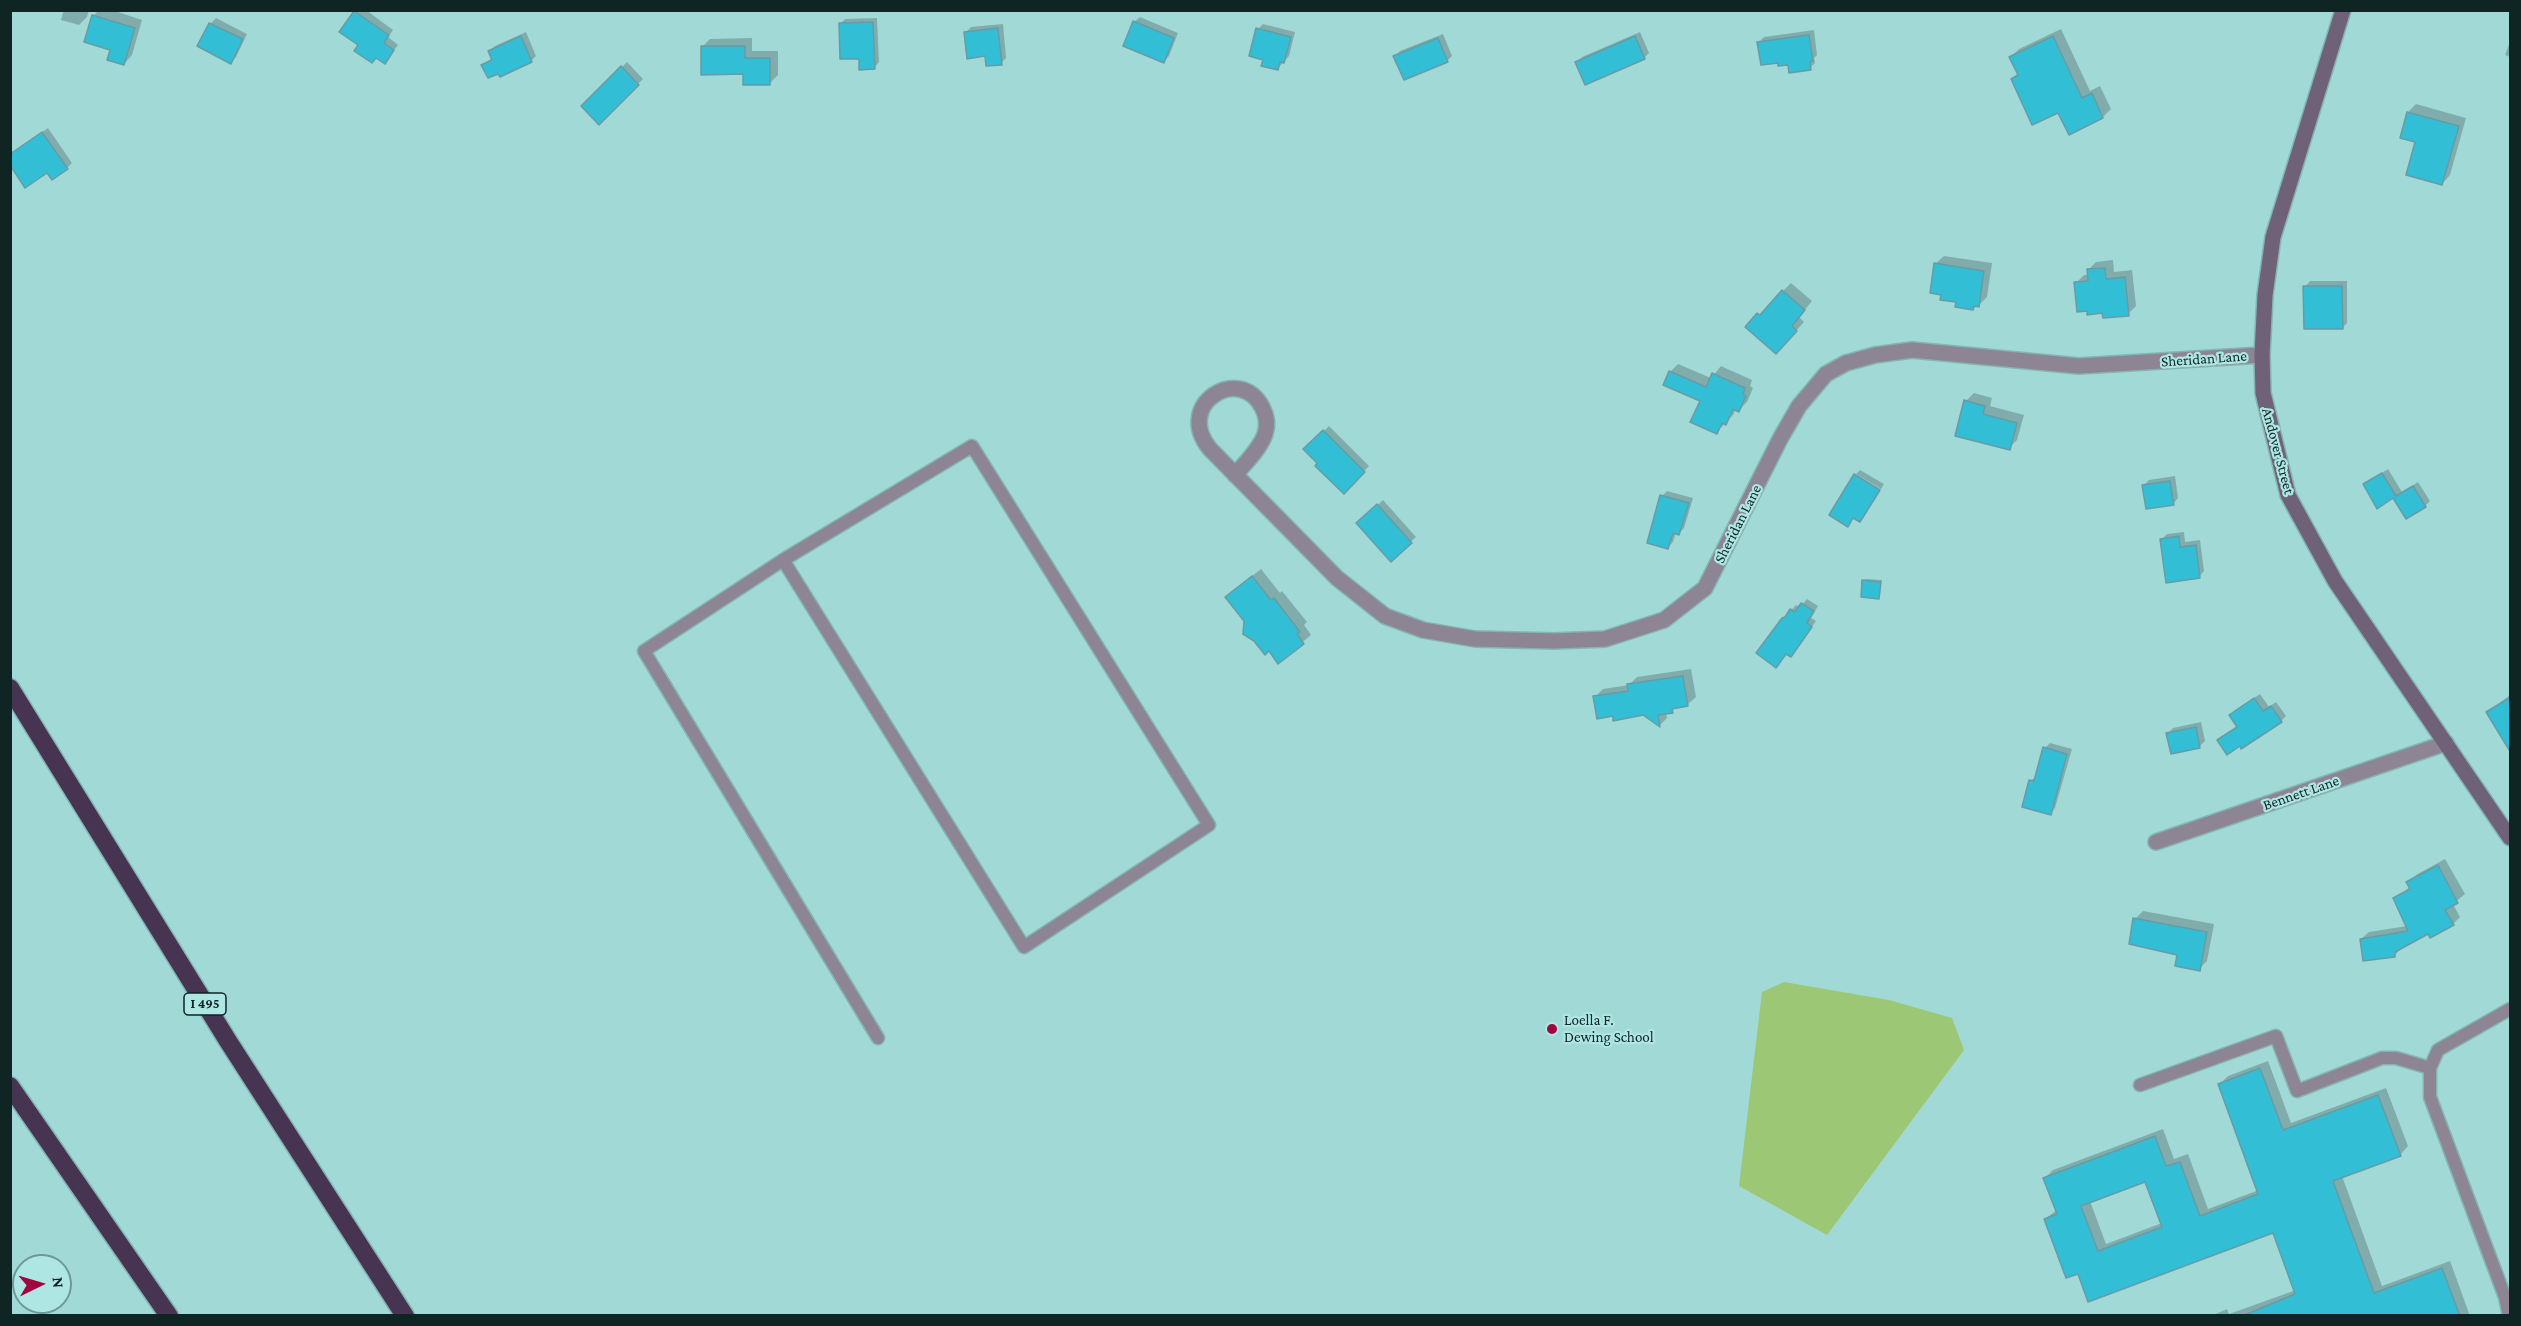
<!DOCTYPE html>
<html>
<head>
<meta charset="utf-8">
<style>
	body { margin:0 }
	#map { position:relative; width:2521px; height:1326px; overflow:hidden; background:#a1d9d6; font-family:"Crimson Pro",serif }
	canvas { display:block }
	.frame { position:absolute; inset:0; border:12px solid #0e2524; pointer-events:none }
	.north { position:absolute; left:12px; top:1254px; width:60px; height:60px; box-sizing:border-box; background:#aee6e3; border:2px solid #6e9997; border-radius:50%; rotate:85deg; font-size:16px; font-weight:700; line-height:24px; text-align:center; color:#0e2524 }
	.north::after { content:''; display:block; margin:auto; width:21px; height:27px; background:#a2043d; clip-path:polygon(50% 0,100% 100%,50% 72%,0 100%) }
</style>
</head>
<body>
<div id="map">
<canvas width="2521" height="1326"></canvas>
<div class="frame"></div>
<div class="north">N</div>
</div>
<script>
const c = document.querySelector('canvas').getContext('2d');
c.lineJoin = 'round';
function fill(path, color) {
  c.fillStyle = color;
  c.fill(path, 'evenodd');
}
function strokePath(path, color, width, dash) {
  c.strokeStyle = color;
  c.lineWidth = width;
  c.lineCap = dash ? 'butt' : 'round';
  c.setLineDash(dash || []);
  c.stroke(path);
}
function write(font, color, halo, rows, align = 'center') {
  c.font = font + ' "Crimson Pro",serif';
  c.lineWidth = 4.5;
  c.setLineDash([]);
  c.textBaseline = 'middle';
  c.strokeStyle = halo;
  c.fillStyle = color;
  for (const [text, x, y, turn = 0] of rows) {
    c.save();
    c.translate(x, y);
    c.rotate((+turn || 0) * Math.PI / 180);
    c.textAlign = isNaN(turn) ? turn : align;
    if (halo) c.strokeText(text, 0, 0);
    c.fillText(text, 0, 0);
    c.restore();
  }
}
fill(new Path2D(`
	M 1784,982 L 1889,1000 L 1952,1018 L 1964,1050 L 1827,1235 L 1739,1186 L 1762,992 Z`), '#9cc775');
fill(new Path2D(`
	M 64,10 L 89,10 L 87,17 L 79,25 L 61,20 Z
	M 99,10 L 112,10 L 142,20 L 132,55 L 124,64 L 112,49 L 86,41 L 94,15 Z
	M 357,10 L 366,10 L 393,30 L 388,37 L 398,45 L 385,62 L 341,32 Z
	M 1140,17 L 1178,33 L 1169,56 L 1164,61 L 1134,22 Z
	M 216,18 L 247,34 L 236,57 L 231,62 L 199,46 L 211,23 Z
	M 877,18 L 879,62 L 874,68 L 860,57 L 840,24 L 845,19 Z
	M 1003,24 L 1006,58 L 1001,63 L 987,55 L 966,32 L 971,27 Z
	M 1263,24 L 1295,32 L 1289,56 L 1278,68 L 1265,59 L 1258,29 Z
	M 2061,29 L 2090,91 L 2100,86 L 2111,109 L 2103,117 L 2069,133 L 2059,111 L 2012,79 L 2018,73 L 2011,57 L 2019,49 Z
	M 1814,30 L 1817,55 L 1814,58 L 1815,63 L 1810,68 L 1790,63 L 1759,42 L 1764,37 Z
	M 526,32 L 536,56 L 531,61 L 483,65 L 492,58 L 490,51 L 495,46 Z
	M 1640,32 L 1649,53 L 1644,58 L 1577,62 L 1582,57 Z
	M 1443,34 L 1452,56 L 1447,61 L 1395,56 L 1400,51 Z
	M 752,38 L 752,51 L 778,51 L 778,75 L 770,83 L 744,73 L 702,47 L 710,39 Z
	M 2510,42 L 2510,57 L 2505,55 Z
	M 627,62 L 643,79 L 599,123 L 583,106 Z
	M 2416,104 L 2466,118 L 2450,175 L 2442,184 L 2417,141 L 2408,112 Z
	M 48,128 L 72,163 L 67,168 L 48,171 L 12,153 Z
	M 1944,256 L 1992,263 L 1987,297 L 1979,305 L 1973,309 L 1957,301 L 1935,264 Z
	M 2113,260 L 2114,272 L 2132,270 L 2136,306 L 2128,314 L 2103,312 L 2076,283 L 2084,275 L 2089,275 L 2088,270 L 2096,262 Z
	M 2310,281 L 2347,281 L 2347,323 L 2342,328 L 2305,287 Z
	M 1791,283 L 1812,301 L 1799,317 L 1804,322 L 1784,344 L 1747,327 Z
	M 1678,364 L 1711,378 L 1721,366 L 1752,380 L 1750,386 L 1753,388 L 1747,402 L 1739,410 L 1736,409 L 1733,415 L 1717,432 L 1702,400 L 1670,372 Z
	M 1974,393 L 1992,398 L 1990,406 L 2024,415 L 2017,440 L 2009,448 L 1966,401 Z
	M 1329,426 L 1369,466 L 1344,492 L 1306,449 Z
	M 2388,469 L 2402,492 L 2418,482 L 2430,501 L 2425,506 L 2365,484 Z
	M 1860,470 L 1884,484 L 1881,489 L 1856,474 Z
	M 2175,476 L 2178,498 L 2173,504 L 2144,485 L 2149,480 Z
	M 1667,491 L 1693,498 L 1684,528 L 1679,533 L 1676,532 L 1673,542 L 1668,547 L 1662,496 Z
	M 1383,500 L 1416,537 L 1391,560 L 1358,524 Z
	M 2184,532 L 2185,542 L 2200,540 L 2204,571 L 2199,577 L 2162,539 L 2167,534 Z
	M 1261,569 L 1280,593 L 1282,591 L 1307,622 L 1304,625 L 1311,635 L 1279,662 L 1245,621 L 1235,589 Z
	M 1866,579 L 1882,580 L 1878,597 L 1864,581 Z
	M 1807,599 L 1818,606 L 1811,618 L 1816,621 L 1796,650 L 1783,619 L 1796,605 L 1800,607 Z
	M 1691,669 L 1696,697 L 1687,705 L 1677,706 L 1672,711 L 1666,712 L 1667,718 L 1660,725 L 1644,714 L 1614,714 L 1595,697 L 1603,689 L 1629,685 L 1637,677 Z
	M 2260,694 L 2269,707 L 2276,702 L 2286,716 L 2281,721 L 2224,736 L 2238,726 L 2236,710 Z
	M 2510,695 L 2510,751 L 2488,712 Z
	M 2201,722 L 2205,741 L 2200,746 L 2168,733 L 2173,728 Z
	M 2050,743 L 2072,749 L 2055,808 L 2050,814 L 2030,781 L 2037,776 L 2045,748 Z
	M 2445,859 L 2465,894 L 2453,904 L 2460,917 L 2453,924 L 2429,932 L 2402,948 L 2395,955 L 2361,939 L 2369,932 L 2407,926 L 2395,899 L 2410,887 L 2408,883 L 2416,875 Z
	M 2143,911 L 2214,924 L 2207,961 L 2199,969 L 2135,919 Z
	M 2268,1061 L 2291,1123 L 2386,1088 L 2408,1146 L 2400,1155 L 2342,1176 L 2382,1286 L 2450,1261 L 2470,1316 L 2211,1316 L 2227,1309 L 2229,1314 L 2296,1290 L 2274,1231 L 2079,1272 L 2045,1219 L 2057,1210 L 2045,1178 L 2053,1170 L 2163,1129 L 2174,1159 L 2188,1154 L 2208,1209 L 2259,1190 L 2220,1084 L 2228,1076 ZM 2146,1180 L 2162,1223 L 2106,1244 L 2090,1201 Z`), '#0003');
const building = new Path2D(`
	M 354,11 L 389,35 L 384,43 L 394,50 L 385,64 L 376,58 L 372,63 L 354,51 L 358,45 L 339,32 Z
	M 92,15 L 135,28 L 124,65 L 107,60 L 110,50 L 84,42 Z
	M 1133,21 L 1174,38 L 1164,63 L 1123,46 Z
	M 873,22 L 875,69 L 859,70 L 859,59 L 840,59 L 839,23 Z
	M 209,23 L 243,39 L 231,64 L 197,46 Z
	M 998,28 L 1002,65 L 986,66 L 985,56 L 967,59 L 964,32 Z
	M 1256,28 L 1291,37 L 1284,63 L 1280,62 L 1278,70 L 1261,66 L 1263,60 L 1249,56 Z
	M 1809,35 L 1813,61 L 1810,62 L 1811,70 L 1789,73 L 1788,65 L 1778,66 L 1778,63 L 1761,65 L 1757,42 Z
	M 521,36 L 532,62 L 500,77 L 498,74 L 488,78 L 481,65 L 492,60 L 488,51 Z
	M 1635,36 L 1645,59 L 1585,85 L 1575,62 Z
	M 2053,36 L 2082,98 L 2092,93 L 2103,118 L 2069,135 L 2058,113 L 2032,125 L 2011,79 L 2018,75 L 2009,57 Z
	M 1438,38 L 1448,62 L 1404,80 L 1393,56 Z
	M 701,46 L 745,46 L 745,58 L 770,58 L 770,85 L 743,85 L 743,74 L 701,75 Z
	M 621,66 L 639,85 L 599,125 L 581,106 Z
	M 2407,112 L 2459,126 L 2442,185 L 2406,175 L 2415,142 L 2400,138 Z
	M 42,132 L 68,169 L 52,180 L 47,173 L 25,188 L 10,165 L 10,154 Z
	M 1934,263 L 1984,271 L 1979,307 L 1974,306 L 1973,310 L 1955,307 L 1956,302 L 1940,300 L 1941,295 L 1930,293 Z
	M 2105,268 L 2106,279 L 2125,277 L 2129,316 L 2103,318 L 2102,313 L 2087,315 L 2087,311 L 2077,312 L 2074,282 L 2088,281 L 2087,269 Z
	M 2303,286 L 2342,286 L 2343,329 L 2304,329 Z
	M 1782,290 L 1805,310 L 1792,326 L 1797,331 L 1776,354 L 1745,327 L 1757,313 L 1760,315 Z
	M 1669,371 L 1706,387 L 1712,373 L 1745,388 L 1743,394 L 1746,396 L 1739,412 L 1733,409 L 1726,425 L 1722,423 L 1717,434 L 1690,422 L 1700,401 L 1663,385 Z
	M 1964,400 L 1985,406 L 1983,414 L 2017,423 L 2010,450 L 1955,436 Z
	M 1323,430 L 1365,472 L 1344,494 L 1315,466 L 1317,463 L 1303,449 Z
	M 2382,473 L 2396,496 L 2413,486 L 2426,507 L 2406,519 L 2393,498 L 2377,509 L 2363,484 Z
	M 1854,474 L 1880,490 L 1860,522 L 1853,518 L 1848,527 L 1829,515 Z
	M 2170,481 L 2174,505 L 2146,509 L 2142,485 Z
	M 1660,495 L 1689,503 L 1679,535 L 1673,533 L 1668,549 L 1647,543 Z
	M 1377,504 L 1412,543 L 1391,562 L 1356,523 Z
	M 2179,536 L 2180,547 L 2196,545 L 2200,578 L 2166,583 L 2160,539 Z
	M 1252,576 L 1271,600 L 1274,598 L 1300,632 L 1297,634 L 1304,644 L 1278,664 L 1269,651 L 1265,655 L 1254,641 L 1243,634 L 1244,621 L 1225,597 Z
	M 1862,580 L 1881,582 L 1879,599 L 1861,597 Z
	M 1801,603 L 1814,611 L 1807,623 L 1812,627 L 1791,657 L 1786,654 L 1776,668 L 1756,653 L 1782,618 L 1785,617 L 1790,609 L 1795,612 Z
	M 1683,676 L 1688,706 L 1672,709 L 1673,713 L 1658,715 L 1660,727 L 1643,715 L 1613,721 L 1613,716 L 1597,719 L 1593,696 L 1628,691 L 1627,684 Z
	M 2511,697 L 2511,753 L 2486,712 Z
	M 2254,698 L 2263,711 L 2271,706 L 2282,722 L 2241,749 L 2240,746 L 2227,755 L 2217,740 L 2237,727 L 2229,715 Z
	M 2196,727 L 2200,748 L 2171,754 L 2166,733 Z
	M 2043,747 L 2067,754 L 2051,815 L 2022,807 L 2029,780 L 2034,781 Z
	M 2438,865 L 2458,903 L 2445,910 L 2454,925 L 2430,938 L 2428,934 L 2395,952 L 2395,957 L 2363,961 L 2360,939 L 2408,931 L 2393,898 L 2410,889 L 2406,882 Z
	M 2133,918 L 2207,932 L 2200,971 L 2175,966 L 2177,955 L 2129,944 Z
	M 2260,1068 L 2283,1130 L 2378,1095 L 2401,1156 L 2333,1181 L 2374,1293 L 2442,1268 L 2460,1316 L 2242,1316 L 2295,1294 L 2273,1233 L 2088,1302 L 2078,1274 L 2066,1278 L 2044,1219 L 2057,1214 L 2043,1178 L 2155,1136 L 2166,1166 L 2180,1162 L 2200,1216 L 2258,1194 L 2218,1084 ZM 2145,1182 L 2162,1227 L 2098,1251 L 2081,1206 Z`);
fill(building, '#32bfd6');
strokePath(building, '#679ba5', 1.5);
const lane = new Path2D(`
	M 972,446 L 1209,825 L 1024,947 L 783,560 Z
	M 783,560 L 644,651 L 878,1038
	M 2510,1009 L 2438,1050 L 2430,1068 L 2430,1097 L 2505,1297 L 2510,1302
	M 2140,1085 L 2276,1036 L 2297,1091 L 2382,1058 L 2396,1058 L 2430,1068
	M 2505,1297 L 2509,1316`);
const street = new Path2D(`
	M 1235,475 C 1245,463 1260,449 1265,434 C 1268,425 1267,416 1262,407 C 1240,364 1173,404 1210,449 L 1337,578 L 1385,616 L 1423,630 L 1475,639 L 1554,641 L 1605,639 L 1664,620 L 1705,588 L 1780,439 L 1799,406 L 1826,374 L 1846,363 L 1875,355 L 1912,350 L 2079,366 L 2262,355
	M 2156,842 L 2446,743`);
const secondary = new Path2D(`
	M 2343,10 L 2273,237 L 2265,295 L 2262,355 L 2263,393 L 2288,495 L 2335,581 L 2510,838`);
const highway = new Path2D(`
	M 10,688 L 228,1041 L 405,1316
	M 10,1086 L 169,1316`);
strokePath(lane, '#84b5b2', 15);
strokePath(street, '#84b5b2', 18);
strokePath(secondary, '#84b5b2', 18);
strokePath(highway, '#84b5b2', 21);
strokePath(lane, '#8d8494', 12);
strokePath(street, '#8d8494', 15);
strokePath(secondary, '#6f6178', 15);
strokePath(highway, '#473453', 18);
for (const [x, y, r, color] of [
	[1552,1029,6,"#a2043d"]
]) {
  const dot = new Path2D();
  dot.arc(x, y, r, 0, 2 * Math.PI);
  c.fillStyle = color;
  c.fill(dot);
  strokePath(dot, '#aee6e3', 2);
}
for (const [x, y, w] of [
	[205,1004,42]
]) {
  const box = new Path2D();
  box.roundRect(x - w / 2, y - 11, w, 22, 4.5);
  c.fillStyle = '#aee6e3';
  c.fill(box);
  strokePath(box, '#0e2524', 1.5);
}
write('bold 14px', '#0e2524', null, [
	["I 495",205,1004]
]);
write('15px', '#0e2524', '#aee6e3', [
	["Sheridan Lane",2204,359,-4],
	["Andover Street",2278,451,75],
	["Sheridan Lane",1738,524,-63],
	["Bennett Lane",2301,793,-19]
]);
write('15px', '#0e2524', '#aee6e3', [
	["Loella F.",1564,1020],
	["Dewing School",1564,1037]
], 'left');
</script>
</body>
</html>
